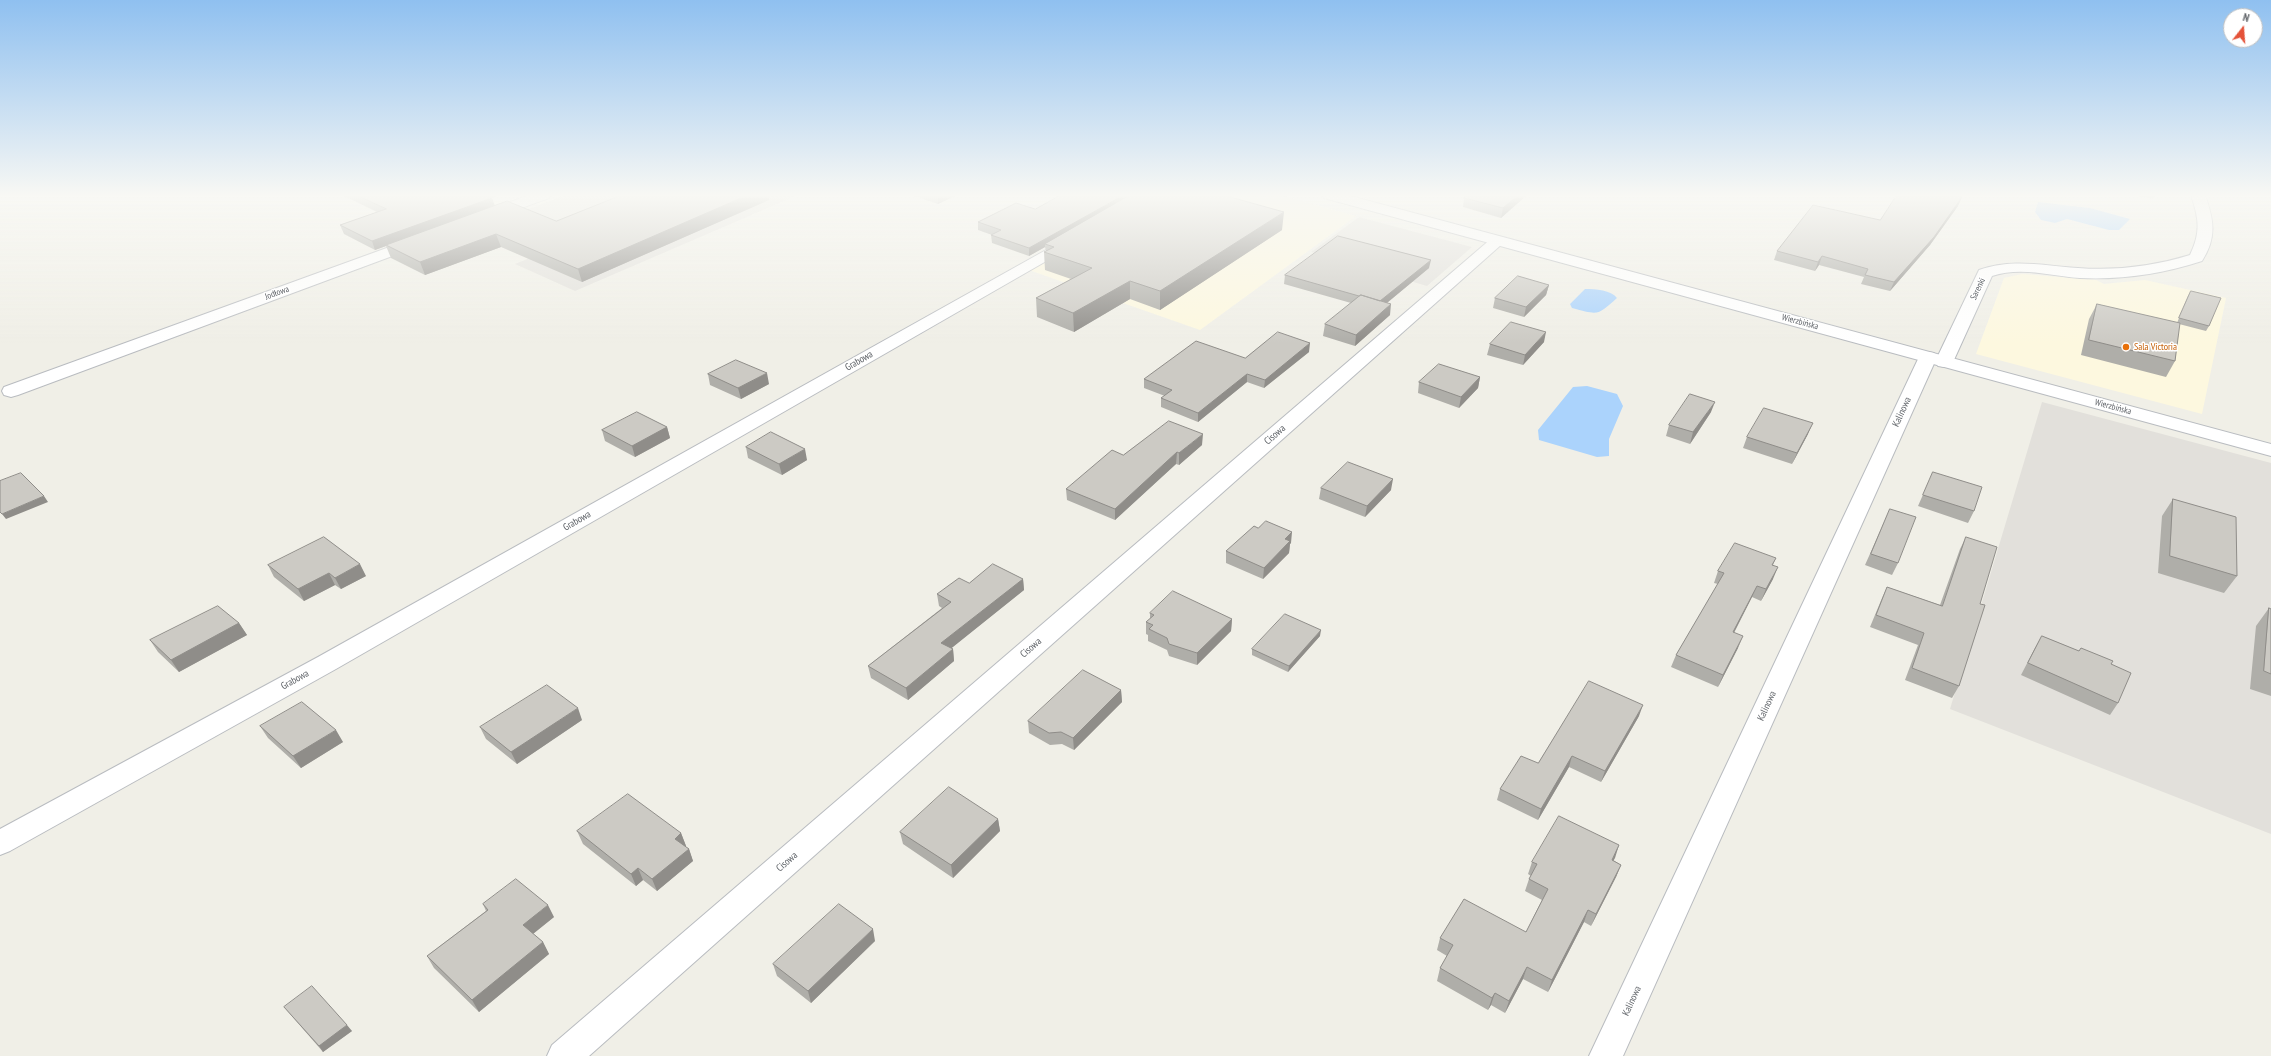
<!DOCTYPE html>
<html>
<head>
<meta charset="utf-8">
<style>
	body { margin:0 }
	#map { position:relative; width:2271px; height:1056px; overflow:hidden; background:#f0efe7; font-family:"PT Sans Narrow",sans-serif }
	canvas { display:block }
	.north { position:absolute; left:2223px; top:8px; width:40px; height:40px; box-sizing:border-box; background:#fff; border:1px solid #bfc0c2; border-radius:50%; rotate:17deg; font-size:11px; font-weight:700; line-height:16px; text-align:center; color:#5e6267 }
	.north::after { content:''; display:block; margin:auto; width:14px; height:18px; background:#e45239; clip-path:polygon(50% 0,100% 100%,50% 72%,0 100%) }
</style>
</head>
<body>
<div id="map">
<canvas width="2271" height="1056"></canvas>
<div class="north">N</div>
</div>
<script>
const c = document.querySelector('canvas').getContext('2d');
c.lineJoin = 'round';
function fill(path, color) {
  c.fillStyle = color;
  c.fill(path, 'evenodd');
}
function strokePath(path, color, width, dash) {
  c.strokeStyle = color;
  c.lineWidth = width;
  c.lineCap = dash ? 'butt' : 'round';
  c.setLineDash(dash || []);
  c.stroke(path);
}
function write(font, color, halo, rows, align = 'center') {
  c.font = font + ' "PT Sans Narrow",sans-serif';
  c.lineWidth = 3;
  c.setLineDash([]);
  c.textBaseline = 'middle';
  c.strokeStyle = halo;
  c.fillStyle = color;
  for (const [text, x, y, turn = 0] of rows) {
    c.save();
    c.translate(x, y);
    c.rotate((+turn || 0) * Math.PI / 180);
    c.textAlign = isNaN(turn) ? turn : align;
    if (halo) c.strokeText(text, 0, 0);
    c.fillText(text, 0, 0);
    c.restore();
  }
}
fill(new Path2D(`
	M 1163,195 L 1280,195 L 1356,216 L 1200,330 L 1029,270 Z
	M 2022,274 L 2096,280 L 2104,284 L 2145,280 L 2226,298 L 2202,414 L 1976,354 L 2004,278 Z`), '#fdf8df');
fill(new Path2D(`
	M 565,195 L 798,195 L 575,291 L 515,264 L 585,235 L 526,210 Z
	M 1359,217 L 1472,247 L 1427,286 L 1311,252 Z
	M 2042,402 L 2271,463 L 2271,834 L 1950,709 Z`), '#e2e0db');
fill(new Path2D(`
	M 2038,202 L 2090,208 L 2130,219 L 2119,230 L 2109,230 L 2067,219 L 2055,223 L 2041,220 L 2035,212 Z
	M 1585,289 C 1596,289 1611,290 1617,298 C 1597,316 1599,315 1572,308 L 1570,304 Z
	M 1587,386 L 1617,394 L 1623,406 L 1609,439 L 1609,456 L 1597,457 L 1539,440 L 1538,430 L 1573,387 Z`), '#abd3fc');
const minor = new Path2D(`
	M 529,195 L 551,195 L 549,198 L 494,218 L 489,219 L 482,215 L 484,212 Z
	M 2191,195 L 2205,195 C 2214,220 2217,238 2202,261 C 2162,274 2122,280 2080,278 C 2051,276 2021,266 1992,276 L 1953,362 L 1950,366 L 1944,367 L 1938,366 L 1935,362 L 1979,270 C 2013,258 2044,266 2078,268 C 2116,271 2154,266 2190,255 C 2201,232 2199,219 2191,195 Z
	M 1071,236 L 1076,238 L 1079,241 L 1076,244 L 336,669 L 10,851 L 0,855 L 0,829 L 318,657 Z
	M 1497,236 L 1502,238 L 1505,241 L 1502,244 L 589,1056 L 547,1056 L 552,1045 L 1492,238 Z
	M 417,237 L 422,239 L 425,242 L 422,245 L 18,395 L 11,397 L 4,395 L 2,391 L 4,387 Z
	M 1928,352 L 1934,353 L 1937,357 L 1623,1056 L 1589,1056 L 1919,357 L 1922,353 Z`);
const tertiary = new Path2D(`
	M 1322,195 L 1347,195 L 2271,444 L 2271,456 L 1324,198 Z`);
strokePath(minor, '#b9bcc0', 2);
strokePath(tertiary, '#b9bcc0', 2);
fill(minor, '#fff');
fill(tertiary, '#fff');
fill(new Path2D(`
	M 342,195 L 498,195 L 492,198 L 494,205 L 556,221 L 769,200 L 582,282 L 501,247 L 425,275 L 391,258 L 386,246 L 375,250 L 344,234 L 340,225 L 377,212 Z
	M 911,195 L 957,195 L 938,204 Z
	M 1527,195 L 1501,218 L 1463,207 L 1464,198 Z
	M 2133,195 L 2155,195 L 2153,199 Z
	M 1958,206 L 1930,245 L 1890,291 L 1861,284 L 1864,277 L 1819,265 L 1815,271 L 1774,260 L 1777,251 L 1880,220 Z
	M 1035,209 L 1282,230 L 1160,310 L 1130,299 L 1074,332 L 1037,317 L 1036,298 L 1071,279 L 1045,270 L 1044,252 L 1046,251 L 1045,247 L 1029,256 L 992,243 L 991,235 L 992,235 L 978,230 L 978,222 Z
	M 1429,268 L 1387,303 L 1390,315 L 1355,346 L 1323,336 L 1325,324 L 1351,303 L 1284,284 L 1285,275 Z
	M 1549,285 L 1546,295 L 1524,317 L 1493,308 L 1495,298 Z
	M 2191,291 L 2209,326 L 2206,331 L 2179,324 L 2175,361 L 2166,377 L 2081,355 L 2089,319 L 2097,304 L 2177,323 L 2188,296 Z
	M 1544,342 L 1523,365 L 1487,355 L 1490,344 Z
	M 1309,352 L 1264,388 L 1247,382 L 1198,422 L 1161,407 L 1161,398 L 1165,396 L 1144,388 L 1144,379 L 1245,358 Z
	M 708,374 L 769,384 L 741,399 L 710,385 Z
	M 1480,377 L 1478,388 L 1459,408 L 1418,393 L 1419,382 Z
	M 1711,412 L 1690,444 L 1666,436 L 1669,425 Z
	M 667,427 L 670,438 L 635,457 L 605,441 L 602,430 Z
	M 1808,434 L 1792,464 L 1743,448 L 1747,437 Z
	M 1202,445 L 1179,465 L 1176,464 L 1115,520 L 1067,500 L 1066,489 L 1123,455 Z
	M 746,447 L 807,460 L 782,475 L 748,458 Z
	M 1933,472 L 1974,511 L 1968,523 L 1918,506 Z
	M 1321,488 L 1391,490 L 1365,517 L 1319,499 Z
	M 2173,499 L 2237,576 L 2224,593 L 2158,573 L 2162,516 Z
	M 1890,509 L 1898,563 L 1892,575 L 1865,565 Z
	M 1966,537 L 1980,604 L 1959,686 L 1952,698 L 1905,680 L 1918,645 L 1870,627 L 1882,598 L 1887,587 L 1940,605 L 1960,549 Z
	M 1291,543 L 1290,544 L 1289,553 L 1263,579 L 1226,563 L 1226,551 Z
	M 1776,558 L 1773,565 L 1773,579 L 1761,601 L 1752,597 L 1734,633 L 1738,648 L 1718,687 L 1671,667 L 1676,655 L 1718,584 L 1714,583 L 1718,571 Z
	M 268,565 L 366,576 L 341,589 L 335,585 L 304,601 L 274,577 Z
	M 1023,579 L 1024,590 L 951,648 L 953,649 L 954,661 L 908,700 L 871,678 L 868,666 L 942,608 L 939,606 L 937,594 Z
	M 2269,608 L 2271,609 L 2271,696 L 2250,689 L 2256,626 Z
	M 1150,613 L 1232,619 L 1231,631 L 1197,665 L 1169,656 L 1167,650 L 1148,641 L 1148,635 L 1146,634 L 1146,622 L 1150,619 Z
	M 239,623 L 247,635 L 179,672 L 158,652 L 150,640 Z
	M 1320,636 L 1288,672 L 1252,655 L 1252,649 Z
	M 2042,636 L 2079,651 L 2081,648 L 2111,664 L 2118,703 L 2110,715 L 2021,675 L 2035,648 Z
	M 1121,690 L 1122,702 L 1074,750 L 1062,744 L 1050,745 L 1029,733 L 1028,721 Z
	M 1639,716 L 1601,782 L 1569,767 L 1538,820 L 1497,800 L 1500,789 L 1538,763 Z
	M 582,720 L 517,764 L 486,739 L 480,727 Z
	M 260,726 L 343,742 L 301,768 L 268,738 Z
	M 998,819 L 1000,831 L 953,878 L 903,844 L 900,832 Z
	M 577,831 L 681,833 L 686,846 L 685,846 L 689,849 L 693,861 L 657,891 L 643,880 L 636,886 L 583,844 Z
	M 1619,845 L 1613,860 L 1621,865 L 1616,877 L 1591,926 L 1584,922 L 1548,992 L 1523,979 L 1505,1013 L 1491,1005 L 1488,1010 L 1437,981 L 1440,968 L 1447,956 L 1437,950 L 1440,938 L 1526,932 L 1542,900 L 1525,891 L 1529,879 L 1531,876 L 1528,874 L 1532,862 Z
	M 483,904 L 554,917 L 533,934 L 543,942 L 549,954 L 479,1012 L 434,968 L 427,956 L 486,911 Z
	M 875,941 L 811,1003 L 777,976 L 773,964 Z
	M 284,1007 L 352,1031 L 323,1052 Z`), '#afaea9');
fill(new Path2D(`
	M 480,195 L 498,195 L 492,198 L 495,206 L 386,245 L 386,246 L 375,250 L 372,241 Z
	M 748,195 L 769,195 L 769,200 L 582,282 L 578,269 Z
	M 940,195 L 957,195 L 938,204 L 938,197 Z
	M 1124,195 L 1137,195 L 1045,244 L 1045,247 L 1029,256 L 1029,248 Z
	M 1518,195 L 1527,195 L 1501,218 L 1503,208 Z
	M 1962,197 L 1958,206 L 1930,245 L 1890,291 L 1894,282 Z
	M 1284,212 L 1282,230 L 1160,310 L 1160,291 Z
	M 496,234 L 501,247 L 425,275 L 420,262 Z
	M 1822,256 L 1819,265 L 1815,271 L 1818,262 Z
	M 1431,260 L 1429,268 L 1377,311 L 1378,302 Z
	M 1130,281 L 1130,299 L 1074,332 L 1073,313 Z
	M 1549,285 L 1546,295 L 1524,317 L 1526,307 Z
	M 1391,304 L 1390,315 L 1355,346 L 1356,335 Z
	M 1546,332 L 1544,342 L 1523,365 L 1525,355 Z
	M 1310,343 L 1309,352 L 1264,388 L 1265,380 Z
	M 767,373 L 769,384 L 741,399 L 738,388 Z
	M 1247,374 L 1247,382 L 1198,422 L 1198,413 Z
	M 1480,377 L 1478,388 L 1459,408 L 1461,397 Z
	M 1715,402 L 1711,412 L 1690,444 L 1693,432 Z
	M 1813,423 L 1808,434 L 1792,464 L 1797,453 Z
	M 667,427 L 670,438 L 635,457 L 632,446 Z
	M 1203,434 L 1202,445 L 1179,465 L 1179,453 Z
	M 805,449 L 807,460 L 782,475 L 779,464 Z
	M 1177,452 L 1176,464 L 1115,520 L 1115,509 Z
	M 1393,479 L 1391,490 L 1365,517 L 1367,506 Z
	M 44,496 L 48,502 L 6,519 L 2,514 Z
	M 1292,532 L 1291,543 L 1290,544 L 1289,553 L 1263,579 L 1264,568 L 1285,539 Z
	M 360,564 L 366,576 L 341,589 L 335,578 Z
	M 1778,567 L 1773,579 L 1761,601 L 1766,589 Z
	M 329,573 L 335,585 L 304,601 L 298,589 Z
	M 1023,579 L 1024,590 L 943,655 L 941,643 Z
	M 1757,586 L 1752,597 L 1728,644 L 1733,632 Z
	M 1232,619 L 1231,631 L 1197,665 L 1197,653 Z
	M 239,623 L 247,635 L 179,672 L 171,660 Z
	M 1321,630 L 1320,636 L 1288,672 L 1289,666 Z
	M 1743,636 L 1738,648 L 1718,687 L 1723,675 Z
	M 953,649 L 954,661 L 908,700 L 906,688 Z
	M 1121,690 L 1122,702 L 1074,750 L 1073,738 Z
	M 1643,705 L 1639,716 L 1601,782 L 1605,771 Z
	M 578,708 L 582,720 L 517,764 L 511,752 Z
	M 336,730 L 343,742 L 301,768 L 293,756 Z
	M 1572,756 L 1569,767 L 1538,820 L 1541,809 Z
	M 998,819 L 1000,831 L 953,878 L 951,865 Z
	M 681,833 L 686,846 L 679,851 L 675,839 Z
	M 1619,845 L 1615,858 L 1607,872 L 1612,860 Z
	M 689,849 L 693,861 L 657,891 L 652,879 Z
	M 1621,865 L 1616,877 L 1591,926 L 1596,914 Z
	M 638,868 L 643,880 L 636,886 L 631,874 Z
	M 548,905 L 554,917 L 529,937 L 523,925 Z
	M 1588,910 L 1584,922 L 1548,992 L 1552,980 Z
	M 873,929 L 875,941 L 811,1003 L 808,991 Z
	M 543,942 L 549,954 L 479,1012 L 472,1000 Z
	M 1527,967 L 1523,979 L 1505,1013 L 1509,1001 Z
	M 1495,993 L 1491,1005 L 1488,1010 L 1492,998 Z
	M 347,1025 L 352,1031 L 323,1052 L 319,1046 Z`), '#8f8d89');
const building = new Path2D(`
	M 356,195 L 486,195 L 492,198 L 372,241 L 340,225 L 386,209 Z
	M 622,195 L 748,195 L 578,269 L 496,234 L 420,262 L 386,245 L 507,201 L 556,221 Z
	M 1061,195 L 1124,195 L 1029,248 L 991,235 L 1001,230 L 978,222 L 1016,203 L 1035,209 Z
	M 1130,195 L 1223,195 L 1284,212 L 1160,291 L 1130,281 L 1073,313 L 1036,298 L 1092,268 L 1044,252 L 1054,247 L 1045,244 Z
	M 1468,195 L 1518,195 L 1503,208 L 1464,198 Z
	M 1897,195 L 1953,195 L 1962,197 L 1934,237 L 1894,282 L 1865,275 L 1868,269 L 1822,256 L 1818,262 L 1777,251 L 1813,205 L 1880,220 Z
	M 1338,236 L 1431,260 L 1380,301 L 1361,295 L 1359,296 L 1285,275 Z
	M 1518,276 L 1549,285 L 1526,307 L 1495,298 Z
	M 2191,291 L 2221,298 L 2209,326 L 2179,318 Z
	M 1361,295 L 1391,304 L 1356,335 L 1325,324 Z
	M 2097,304 L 2180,323 L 2175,361 L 2089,340 Z
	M 1511,322 L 1546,332 L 1525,355 L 1490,344 Z
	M 1278,332 L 1310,343 L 1265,380 L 1247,374 L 1198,413 L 1161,398 L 1172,390 L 1144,379 L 1196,341 L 1245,358 Z
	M 736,360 L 767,373 L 738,388 L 708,374 Z
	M 1439,364 L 1480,377 L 1461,397 L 1419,382 Z
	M 1690,394 L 1715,402 L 1693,432 L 1669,425 Z
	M 1764,408 L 1813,423 L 1797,453 L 1747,437 Z
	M 637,412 L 667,427 L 632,446 L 602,430 Z
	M 1169,421 L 1203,434 L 1179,453 L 1177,452 L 1115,509 L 1066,489 L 1112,450 L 1123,455 Z
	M 771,432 L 805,449 L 779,464 L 746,447 Z
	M 1348,462 L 1393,479 L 1367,506 L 1321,488 Z
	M 1933,472 L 1982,487 L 1974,511 L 1923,495 Z
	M 21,473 L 44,496 L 2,514 L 0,512 L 0,481 Z
	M 2173,499 L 2236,517 L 2237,576 L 2170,556 Z
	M 1890,509 L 1916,517 L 1898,563 L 1871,554 Z
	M 1266,521 L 1292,532 L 1285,539 L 1290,541 L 1264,568 L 1226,551 L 1254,526 L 1258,528 Z
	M 324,537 L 360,564 L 335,578 L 329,573 L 298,589 L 268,565 Z
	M 1966,537 L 1997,547 L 1980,604 L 1985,605 L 1959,686 L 1912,668 L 1924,633 L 1876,615 L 1887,587 L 1942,606 Z
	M 1735,543 L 1776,558 L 1772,565 L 1778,567 L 1766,589 L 1757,586 L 1733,632 L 1743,636 L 1723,675 L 1676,655 L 1724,573 L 1718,571 Z
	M 993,564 L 1023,579 L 941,643 L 953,649 L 906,688 L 868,666 L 951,602 L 937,594 L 959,578 L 969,583 Z
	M 1173,591 L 1232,619 L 1197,653 L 1169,644 L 1167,638 L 1149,629 L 1153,625 L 1146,622 L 1154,615 L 1150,613 Z
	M 218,606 L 239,623 L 171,660 L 150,640 Z
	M 2269,608 L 2271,609 L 2271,674 L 2264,671 Z
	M 1285,614 L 1321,630 L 1289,666 L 1252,649 Z
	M 2042,636 L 2079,651 L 2081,648 L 2113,661 L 2111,664 L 2131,673 L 2118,703 L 2028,663 Z
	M 1083,670 L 1121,690 L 1073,738 L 1061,732 L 1049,733 L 1028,721 Z
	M 1589,681 L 1643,705 L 1605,771 L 1572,756 L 1541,809 L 1500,789 L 1521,756 L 1538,763 Z
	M 547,685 L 578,708 L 511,752 L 480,727 Z
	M 302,702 L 336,730 L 293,756 L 260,726 Z
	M 949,787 L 998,819 L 951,865 L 900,832 Z
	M 628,794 L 681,833 L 675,839 L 689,849 L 652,879 L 638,868 L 631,874 L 577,831 Z
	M 1559,816 L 1619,845 L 1612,860 L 1621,865 L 1596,914 L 1588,910 L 1552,980 L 1527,967 L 1509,1001 L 1495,993 L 1492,998 L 1440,968 L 1453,945 L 1440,938 L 1464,899 L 1526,932 L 1548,889 L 1529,879 L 1537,864 L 1532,862 Z
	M 516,879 L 548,905 L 523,925 L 543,942 L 472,1000 L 427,956 L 488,910 L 483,904 Z
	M 839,904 L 873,929 L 808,991 L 773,964 Z
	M 312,986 L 347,1025 L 319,1046 L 284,1007 Z`);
fill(building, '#cccac4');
strokePath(building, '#8f8d89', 1);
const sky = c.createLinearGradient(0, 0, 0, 343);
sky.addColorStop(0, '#8fc0f0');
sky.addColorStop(0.57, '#f8f8f4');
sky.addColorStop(1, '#f8f8f400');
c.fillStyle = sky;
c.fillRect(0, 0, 2271, 343);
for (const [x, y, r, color] of [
	[2126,347,4,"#e8710a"]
]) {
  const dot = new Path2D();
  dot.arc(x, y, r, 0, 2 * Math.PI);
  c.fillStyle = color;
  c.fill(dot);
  strokePath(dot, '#fff', 1.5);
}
write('9px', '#5e6267', '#fff', [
	["Sarenki",1978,289,-65],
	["Jodłowa",277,293,-20],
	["Wierzbińska",1800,322,15],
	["Wierzbińska",2113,407,15]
]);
write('10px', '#c56008', '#fff', [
	["Sala Victoria",2134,347]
], 'left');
write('10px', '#5e6267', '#fff', [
	["Grabowa",859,361,-30],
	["Kalinowa",1902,412,-65],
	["Cisowa",1275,435,-41],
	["Grabowa",577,521,-30],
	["Cisowa",1031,648,-41],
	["Grabowa",295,680,-29],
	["Kalinowa",1767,706,-65],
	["Cisowa",787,862,-41],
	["Kalinowa",1632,1001,-65]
]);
</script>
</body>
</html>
